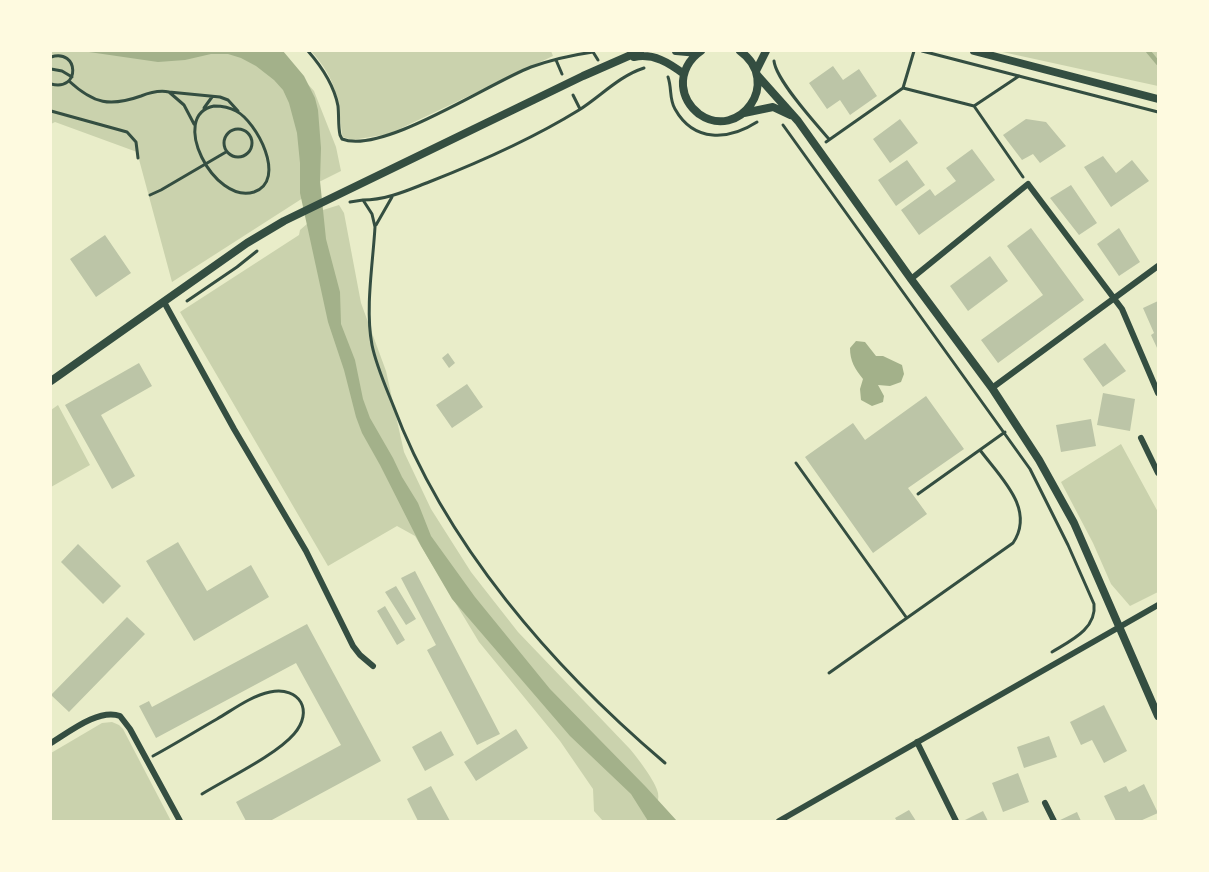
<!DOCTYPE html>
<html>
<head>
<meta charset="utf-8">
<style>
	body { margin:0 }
	#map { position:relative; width:1209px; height:872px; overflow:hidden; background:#e9edc9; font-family:"Fira Sans",sans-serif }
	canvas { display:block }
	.frame { position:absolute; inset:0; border:52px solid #fefae0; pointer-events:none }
</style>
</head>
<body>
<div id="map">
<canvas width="1209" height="872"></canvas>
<div class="frame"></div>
</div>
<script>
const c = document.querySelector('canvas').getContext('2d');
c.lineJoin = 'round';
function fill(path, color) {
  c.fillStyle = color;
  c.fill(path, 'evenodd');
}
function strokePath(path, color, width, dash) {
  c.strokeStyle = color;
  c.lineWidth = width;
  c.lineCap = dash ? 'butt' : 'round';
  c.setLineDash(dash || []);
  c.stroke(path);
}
fill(new Path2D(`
	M 51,51 L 278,51 L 314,91 L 336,147 L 341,171 L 303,190 L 303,198 L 172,282 L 137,152 L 55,122 L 51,124 Z
	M 311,51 L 551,51 L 553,56 L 389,134 L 352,140 L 343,137 L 342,134 C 338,98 337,80 311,51 Z
	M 998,51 L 1158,51 L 1158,86 Z
	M 339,205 L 344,213 L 361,303 L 386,371 L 404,452 L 431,509 L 471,572 L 518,632 L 629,748 C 637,757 656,782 658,793 C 660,803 653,813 649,821 L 603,821 L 594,811 L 593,789 L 560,741 L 479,642 L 415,536 L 397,526 L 328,566 L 180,312 L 299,235 L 300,230 L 323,210 Z
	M 58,405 L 90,465 L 51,487 L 51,410 Z
	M 1121,444 L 1158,512 L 1158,592 L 1130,606 L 1111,584 L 1093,543 L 1061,482 Z
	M 112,722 L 119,725 L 123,729 L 171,821 L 51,821 L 51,753 L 102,723 Z`), '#cad2ad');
fill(new Path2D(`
	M 82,51 L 283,51 L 304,76 L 315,98 L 318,110 L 321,148 L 320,181 L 326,239 L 340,292 L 341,324 L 355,360 L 363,399 L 370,418 L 393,458 L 402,477 L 418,503 L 431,536 L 475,597 L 550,689 L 646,787 L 677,821 L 648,821 L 631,794 L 570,736 L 452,599 L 421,546 L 380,465 L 362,433 L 356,417 L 344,370 L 328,322 L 300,193 L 300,163 L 297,133 L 289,103 L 283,90 L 274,80 L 256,66 L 241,58 L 228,54 L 211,54 L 185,60 L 158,62 Z
	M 856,341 L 865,342 L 876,356 L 883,356 L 902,365 L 904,374 L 901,382 L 890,386 L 878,385 L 884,396 L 883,402 L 872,406 L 861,400 L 860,389 L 863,379 C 855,369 850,361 850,348 Z`), '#a3b18a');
strokePath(new Path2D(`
	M 1148,51 L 1158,63`), '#a3b18a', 4.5);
fill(new Path2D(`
	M 833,66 L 843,80 L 859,69 L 877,96 L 850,115 L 840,100 L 827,109 L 809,83 Z
	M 900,119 L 918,143 L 890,163 L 873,139 Z
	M 1026,119 L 1046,122 L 1066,146 L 1040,163 L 1033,154 L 1022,160 L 1003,135 Z
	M 972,149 L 995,180 L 919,235 L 901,210 L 930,189 L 935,196 L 956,181 L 946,168 Z
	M 1103,156 L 1116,173 L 1132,160 L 1149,181 L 1111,207 L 1084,167 Z
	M 907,160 L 925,185 L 896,206 L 878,180 Z
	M 1071,185 L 1097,223 L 1079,235 L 1050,198 Z
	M 1031,228 L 1084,300 L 998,363 L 981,340 L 1043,295 L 1007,246 Z
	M 1119,228 L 1140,262 L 1119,276 L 1097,244 Z
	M 105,235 L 131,273 L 96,297 L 70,259 Z
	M 990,256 L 1008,281 L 968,311 L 950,286 Z
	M 1158,301 L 1158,350 L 1151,335 L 1154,333 L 1143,308 Z
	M 1105,343 L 1126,371 L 1103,387 L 1083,359 Z
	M 448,353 L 455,363 L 449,368 L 442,358 Z
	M 139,363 L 152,386 L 101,415 L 135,476 L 112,489 L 65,405 Z
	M 467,384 L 483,407 L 452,428 L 436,405 Z
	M 1103,393 L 1135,399 L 1130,431 L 1097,425 Z
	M 926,396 L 964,449 L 908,488 L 927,514 L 873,553 L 805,457 L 853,423 L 865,440 Z
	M 1091,419 L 1096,446 L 1061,452 L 1056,425 Z
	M 178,542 L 207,591 L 251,565 L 269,597 L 194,641 L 146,561 Z
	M 78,544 L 121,586 L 103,604 L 61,562 Z
	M 415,571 L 500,734 L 477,745 L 427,650 L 436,645 L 401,578 Z
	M 396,586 L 416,619 L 406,625 L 385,592 Z
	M 385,606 L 405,640 L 397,645 L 377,611 Z
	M 127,617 L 145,634 L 69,712 L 51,695 Z
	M 307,624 L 381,761 L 270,821 L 246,821 L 236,802 L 341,745 L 296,663 L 156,738 L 139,706 L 149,701 L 152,707 Z
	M 1104,705 L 1127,751 L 1104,763 L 1092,740 L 1081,745 L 1070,722 Z
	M 516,729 L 528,748 L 476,781 L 464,762 Z
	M 441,731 L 454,755 L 425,771 L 412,747 Z
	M 1049,736 L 1057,757 L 1024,768 L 1017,747 Z
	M 1018,773 L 1029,802 L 1003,812 L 992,783 Z
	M 1144,784 L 1158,813 L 1140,821 L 1116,821 L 1104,796 L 1126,786 L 1129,792 Z
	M 431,786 L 450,821 L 418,821 L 407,799 Z
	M 909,810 L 916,821 L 897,821 L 895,818 Z
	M 983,811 L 988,821 L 963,821 Z
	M 1077,812 L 1081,821 L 1058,821 Z`), '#bcc5a7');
strokePath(new Path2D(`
	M 308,51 C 322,67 334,85 338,106 C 339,116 338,126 340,135 L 342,139 C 382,155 489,83 531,67 C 551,60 572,55 593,52 L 598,60
	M 922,51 L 1158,112
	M 51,57 C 79,48 81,92 51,84
	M 556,60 L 562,74
	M 774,61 C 776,80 815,123 829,139
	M 644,68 C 619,76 601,96 579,110 C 532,139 480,162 429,182 C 408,190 387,200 363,200 L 372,214 L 375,227 C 373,263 365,309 372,345 C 376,365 385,385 393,405 C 445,544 552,667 665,763
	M 51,69 L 62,71 L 72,77
	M 668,77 C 672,88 669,99 675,109 C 694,143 729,140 757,122
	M 69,81 C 94,104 110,107 141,96 C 151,92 159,90 169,92
	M 903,88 L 914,51
	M 573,95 L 580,109
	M 214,106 C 221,106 229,107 236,111 C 256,121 288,180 254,192 C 214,205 168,115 214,106 Z
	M 974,106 L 1023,177
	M 204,108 L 212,97
	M 51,111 L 127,132 L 136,142 L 138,158
	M 194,124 L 184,105 L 169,92 L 220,97 L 228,100 L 238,111
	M 783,125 L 1030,469 L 1068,545 L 1094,604 C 1097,629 1070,641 1052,652
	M224 143a14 14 0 1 1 28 0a14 14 0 1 1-28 0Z
	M 826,142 L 903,88 L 974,106 L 1019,76
	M 150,195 L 161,190 L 226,152
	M 350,202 L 363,200
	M 376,225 L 392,197
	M 187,301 L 237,267 L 257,251
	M 796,463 L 906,617
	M 918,494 L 1005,432
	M 829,673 L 1013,543 C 1036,509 1000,477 980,450
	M 153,756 C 175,744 196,731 217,719 C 234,709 251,696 270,692 C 300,686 314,711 294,734 C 276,755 228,778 202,794`), '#344e41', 3);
strokePath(new Path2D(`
	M 911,279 L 1028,184 L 1122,309 L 1158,393
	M 164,302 L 234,429 L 306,551 L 353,646 L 360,655 L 373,666
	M 992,388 L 1158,266
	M 1141,438 L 1158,473
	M 917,742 L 956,821
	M 51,743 C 69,732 99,708 120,716 L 130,729 L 180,821
	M 1045,803 L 1054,821
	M 779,821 L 1158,605`), '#344e41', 6);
strokePath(new Path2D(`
	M 676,51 L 698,53
	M 701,51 C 689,59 682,72 683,86 C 684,97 690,107 699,114 C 739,142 783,82 740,51
	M 974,51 L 1158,99
	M 634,57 C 654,53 669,63 684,74
	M 756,71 L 766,51
	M 757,75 L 798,121 L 911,279 L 992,388 L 1039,460 L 1074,523 L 1158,716
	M 744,113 L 773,107 L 790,115
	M 51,381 L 247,243 L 284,221 L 583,76 L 640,51`), '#344e41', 8);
</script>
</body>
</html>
